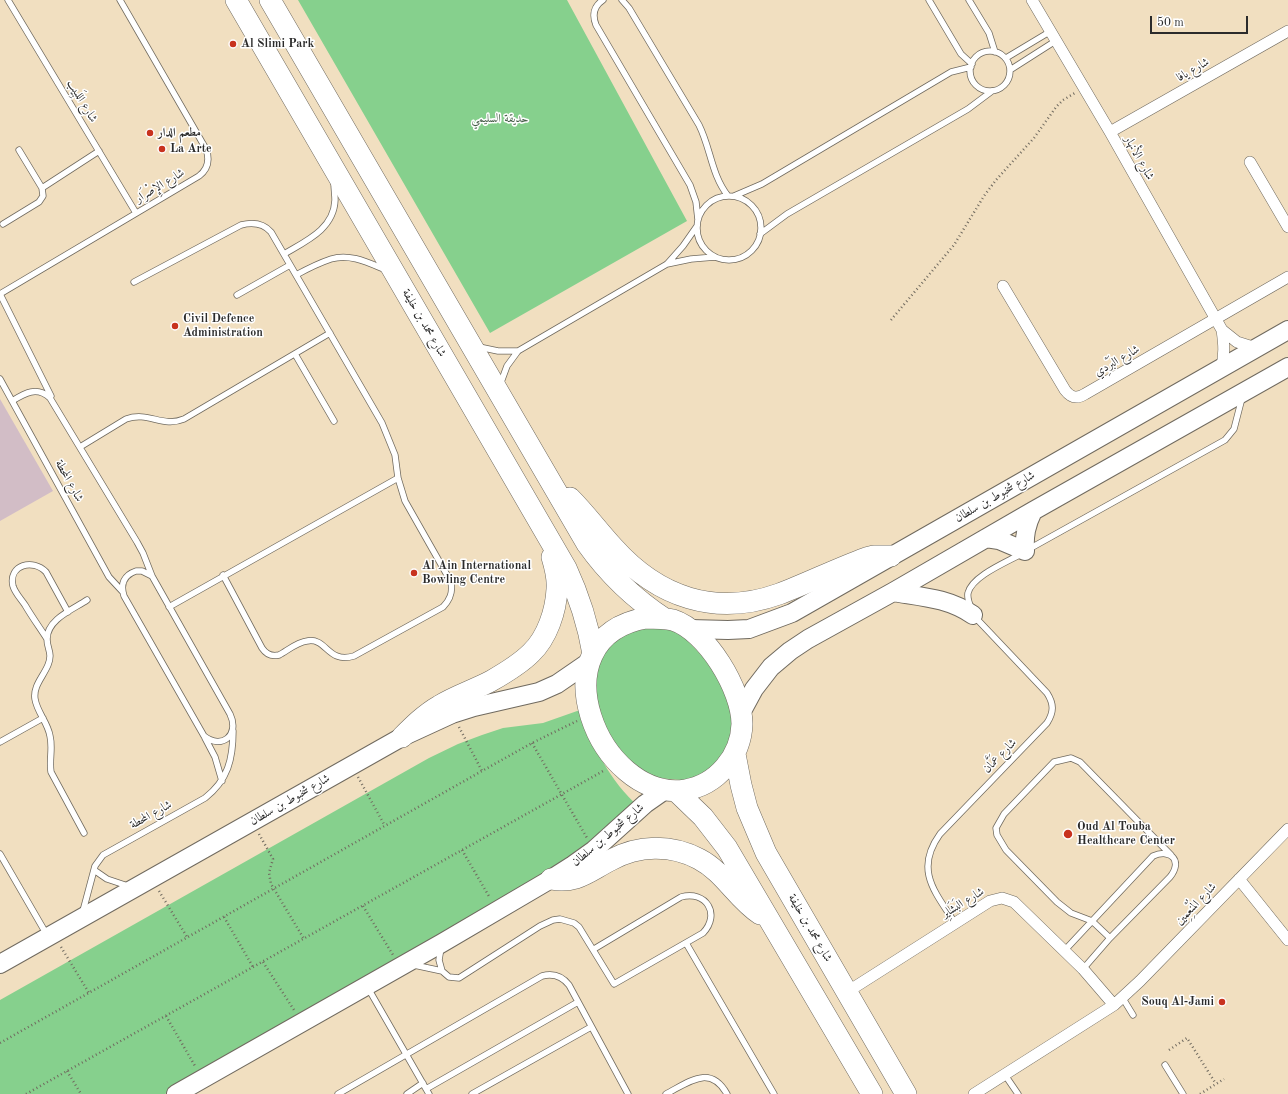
<!DOCTYPE html>
<html>
<head>
<meta charset="utf-8">
<style>
	body { margin:0 }
	#map { position:relative; width:1288px; height:1094px; overflow:hidden; background:#f1dfc0; font-family:"Old Standard TT",serif }
	canvas { display:block }
	.scale { position:absolute; left:1150px; top:16px; width:98px; height:18px; box-sizing:border-box; border:2px solid #2b2b2b; border-top:0; padding-left:5px; font-size:12px; line-height:14px; white-space:nowrap; color:#2b2b2b; -webkit-text-stroke:3px #fff; paint-order:stroke }
</style>
</head>
<body>
<div id="map">
<canvas width="1288" height="1094"></canvas>
<div class="scale">50 m</div>
</div>
<script>
const c = document.querySelector('canvas').getContext('2d');
c.lineJoin = 'round';
function fill(path, color) {
  c.fillStyle = color;
  c.fill(path, 'evenodd');
}
function strokePath(path, color, width, dash) {
  c.strokeStyle = color;
  c.lineWidth = width;
  c.lineCap = dash ? 'butt' : 'round';
  c.setLineDash(dash || []);
  c.stroke(path);
}
function write(font, color, halo, rows, align = 'center') {
  c.font = font + ' "Old Standard TT",Amiri,serif';
  c.lineWidth = 3;
  c.setLineDash([]);
  c.textBaseline = 'middle';
  c.strokeStyle = halo;
  c.fillStyle = color;
  for (const [text, x, y, turn = 0] of rows) {
    c.save();
    c.translate(x, y);
    c.rotate((+turn || 0) * Math.PI / 180);
    c.textAlign = isNaN(turn) ? turn : align;
    if (halo) c.strokeText(text, 0, 0);
    c.fillText(text, 0, 0);
    c.restore();
  }
}
fill(new Path2D(`
	M 0,399 L 53,491 L 0,521 Z`), '#d2bdc6');
fill(new Path2D(`
	M 298,0 L 567,0 L 687,221 L 490,333 Z
	M 651,627 L 671,630 L 684,637 L 709,663 L 721,683 L 728,699 L 735,734 L 721,762 L 693,781 L 646,777 L 620,751 L 606,730 L 593,689 L 602,654 L 615,639 L 633,630 Z
	M 580,710 C 595,749 608,779 640,808 L 515,898 L 165,1094 L 0,1094 L 0,1000 L 429,758 L 458,744 L 482,735 L 503,728 L 543,723 Z`), '#86d08d');
const lane = new Path2D(`
	M 8,0 L 136,213
	M 603,0 C 594,6 592,15 596,25 L 690,185 L 696,202 L 698,220
	M 622,0 L 629,8 L 699,125 C 711,149 711,174 728,196
	M 929,0 L 961,54 L 972,64
	M 969,0 L 989,33 L 995,52
	M970 71a20 20 0 1 1 40 0a20 20 0 1 1-40 0Z
	M 1006,58 L 1051,31
	M 1010,70 L 1057,40
	M 42,188 L 99,151
	M 734,196 L 762,184 L 951,72 L 971,67
	M697 228a32 32 0 1 1 64 0a32 32 0 1 1-64 0Z
	M 3,224 L 39,202 L 43,196 L 42,188 L 19,150
	M 760,234 L 787,214 L 968,109 L 992,91
	M 284,254 C 306,241 334,229 335,200 C 335,195 334,189 334,184
	M 667,264 L 691,259 L 715,257
	M 296,275 C 307,269 319,263 331,259 C 350,253 369,263 386,270
	M 134,282 L 241,225 C 253,222 263,223 271,232 L 382,423 L 395,455 L 398,478 L 405,501 L 451,582 C 453,593 450,600 443,607 L 354,656 C 327,664 327,637 307,641 C 297,642 287,651 279,655 C 271,657 266,654 262,648 L 223,575
	M 0,294 L 199,176 C 208,169 210,160 206,149 L 120,0
	M 0,294 L 51,396
	M 237,295 L 290,265
	M 479,347 L 498,351 L 518,351
	M 295,354 L 334,421
	M 0,379 L 109,577 L 122,591
	M 500,385 L 507,366 L 518,351 L 667,264 L 683,246 L 697,226
	M 12,401 C 25,393 37,386 50,398 L 137,542 L 143,553 L 152,576
	M 80,447 L 126,419 C 149,411 162,428 184,419 L 330,333
	M 1029,549 L 1225,440 L 1234,429 L 1242,398
	M 136,571 L 142,571 L 152,576 L 230,714 C 240,735 222,750 204,736 L 124,596 C 120,584 124,575 136,571 Z
	M 169,607 L 398,478
	M 971,608 C 969,603 967,598 968,593 C 972,576 1007,562 1021,554
	M 47,639 C 40,628 32,617 25,605 C 21,599 15,593 13,586 C 8,565 33,558 46,572 L 68,612
	M 205,738 L 215,757 L 222,781
	M 0,742 L 43,718
	M 84,833 L 51,772 C 49,760 53,748 50,736 C 48,723 37,712 35,699 C 33,686 43,677 48,665 C 53,653 47,649 47,639 C 47,619 74,609 87,600
	M 0,854 L 47,935
	M 94,870 L 107,879 L 128,886
	M 83,911 L 95,866 L 103,855 L 205,798 C 228,780 233,759 233,731
	M 955,923 C 935,892 914,870 940,834 L 1047,723 C 1054,712 1054,704 1047,693 L 974,616
	M 1110,938 L 1092,921 L 1071,913 L 1057,902 L 1006,850 L 997,835 L 996,828 L 1004,814 L 1054,762 L 1071,758 L 1080,762 L 1171,855
	M 686,943 L 774,1094
	M 441,948 L 439,960 L 442,971
	M 1065,950 L 1153,856 C 1171,848 1183,861 1170,877 L 1110,938 L 1083,969
	M 414,965 L 442,971 L 449,977 L 459,978 L 540,926 L 553,920 L 560,919 L 574,923 L 579,927 L 614,984 L 703,933 C 721,914 706,890 681,897 L 594,949
	M 368,988 L 429,1094
	M 1122,997 L 1133,1015
	M 1165,1065 L 1183,1094
	M 1005,1075 L 1018,1094
	M 426,1089 L 578,1002
	M 338,1094 L 542,976 C 553,973 562,976 569,985 L 628,1094
	M 407,1094 L 423,1083
	M 472,1094 L 591,1027
	M 666,1094 C 689,1082 710,1064 727,1094`);
const street = new Path2D(`
	M 1032,0 L 1110,132 L 1222,330 L 1237,342 L 1256,348
	M 1110,132 L 1288,31
	M 1250,162 L 1288,227
	M 1003,286 L 1065,390 C 1071,398 1077,399 1085,394 L 1288,277
	M 1221,369 C 1225,355 1224,344 1222,330
	M 1239,879 L 1288,940
	M 847,992 L 990,901 L 1002,898 L 1014,902 L 1083,969 L 1114,1005
	M 974,1094 L 1114,1005 L 1140,981 L 1288,829`);
const primary = new Path2D(`
	M 986,538 L 999,540 L 1025,551 C 1024,536 1026,525 1033,511
	M 893,592 C 923,597 948,598 973,615
	M 690,629 L 728,630 L 749,629 L 792,613 L 1288,330
	M 741,713 L 754,689 L 771,667 L 790,651 L 808,639 L 893,592 L 1033,511 L 1288,367
	M 0,964 L 402,737 L 452,714 L 474,707 L 539,692 L 557,684 L 589,662
	M 176,1094 L 442,943 L 551,879 L 573,865 L 594,850 L 645,804 L 665,790`);
const highway = new Path2D(`
	M 236,0 L 566,568 C 579,596 588,624 593,654
	M 270,0 L 587,544 C 609,575 633,598 665,619
	M 570,498 C 586,514 599,532 614,548 C 658,597 715,617 779,594 C 808,583 836,569 866,558 L 874,556 L 891,556
	M 646,618 C 655,618 664,618 673,620 C 707,631 742,690 742,724 C 741,756 717,785 685,790 C 599,802 533,638 646,618 Z
	M 402,737 C 413,726 425,714 439,706 C 455,696 474,690 491,681 C 505,673 520,664 531,653 C 547,638 556,611 557,589 C 558,578 555,567 552,557
	M 735,754 L 741,785 L 747,808 L 766,853 L 906,1094
	M 676,791 L 703,817 L 727,848 L 872,1094
	M 551,879 C 577,884 589,871 611,860 C 638,845 671,844 699,859 C 724,872 737,899 760,914`);
strokePath(lane, '#706a5f', 7);
strokePath(street, '#706a5f', 12);
strokePath(primary, '#706a5f', 20);
strokePath(highway, '#706a5f', 22);
strokePath(new Path2D(`
	M 891,320 L 954,245 L 984,196 L 996,180 L 1034,138 L 1056,107 L 1063,100 L 1075,93
	M 459,727 L 482,771
	M 532,743 L 587,838
	M 358,777 L 385,826
	M 259,834 L 273,859 L 269,873 L 271,884 L 304,939
	M 462,850 L 490,898
	M 159,891 L 187,937
	M 363,906 L 393,955
	M 224,917 L 253,967
	M 61,947 L 89,993
	M 263,962 L 294,1010
	M 166,1016 L 195,1066
	M 0,1043 L 482,771 L 532,743 L 577,721
	M 1169,1050 L 1187,1038 L 1216,1084
	M 67,1071 L 81,1094
	M 26,1094 L 605,770
	M 1200,1094 L 1224,1079`), '#706a5f', 2.5, [1, 3]);
strokePath(lane, '#fff', 5.5);
strokePath(street, '#fff', 11);
strokePath(primary, '#fff', 18);
strokePath(highway, '#fff', 21);
for (const [x, y, r, color] of [
	[233,44,4,"#c8321e"],
	[150,133,4,"#c8321e"],
	[162,149,4,"#c8321e"],
	[175,326,4,"#c8321e"],
	[414,573,4,"#c8321e"],
	[1068,834,5,"#c8321e"],
	[1222,1002,4,"#c8321e"]
]) {
  const dot = new Path2D();
  dot.arc(x, y, r, 0, 2 * Math.PI);
  c.fillStyle = color;
  c.fill(dot);
  strokePath(dot, '#fff', 1.5);
}
write('bold 12px', '#2b2b2b', '#fff', [
	["Al Slimi Park",241,44],
	["مطعم الدار",158,133],
	["La Arte",170,149],
	["Civil Defence",183,319],
	["Administration",183,333],
	["Al Ain International",422,566],
	["Bowling Centre",422,580],
	["Oud Al Touba",1077,827],
	["Healthcare Center",1077,841],
	["Souq Al-Jami",1214,1002,"right"]
], 'left');
write('12px', '#2b2b2b', '#fff', [
	["شارع يافا",1193,70,-30],
	["شارع اللَبِيب",82,101,59],
	["شارع الأنهار",1139,158,61],
	["شارع الإِصْرَار",160,186,-31],
	["شارع محمد بن خليفة",424,323,60],
	["شارع البَرْدِي",1117,361,-30],
	["شارع المحطة",69,481,61],
	["شارع شخبوط بن سلطان",995,497,-30],
	["شارع عَمَّان",1000,756,-46],
	["شارع شخبوط بن سلطان",290,800,-30],
	["شارع المحطة",151,815,-29],
	["شارع شخبوط بن سلطان",608,835,-40],
	["شارع البَشَايِر",963,903,-31],
	["شارع المُنْعِمِين",1196,904,-46],
	["شارع محمد بن خليفة",810,928,60]
]);
write('12px', '#465d48', '#fff', [
	["حديقة السليمي",500,119]
]);
</script>
</body>
</html>
